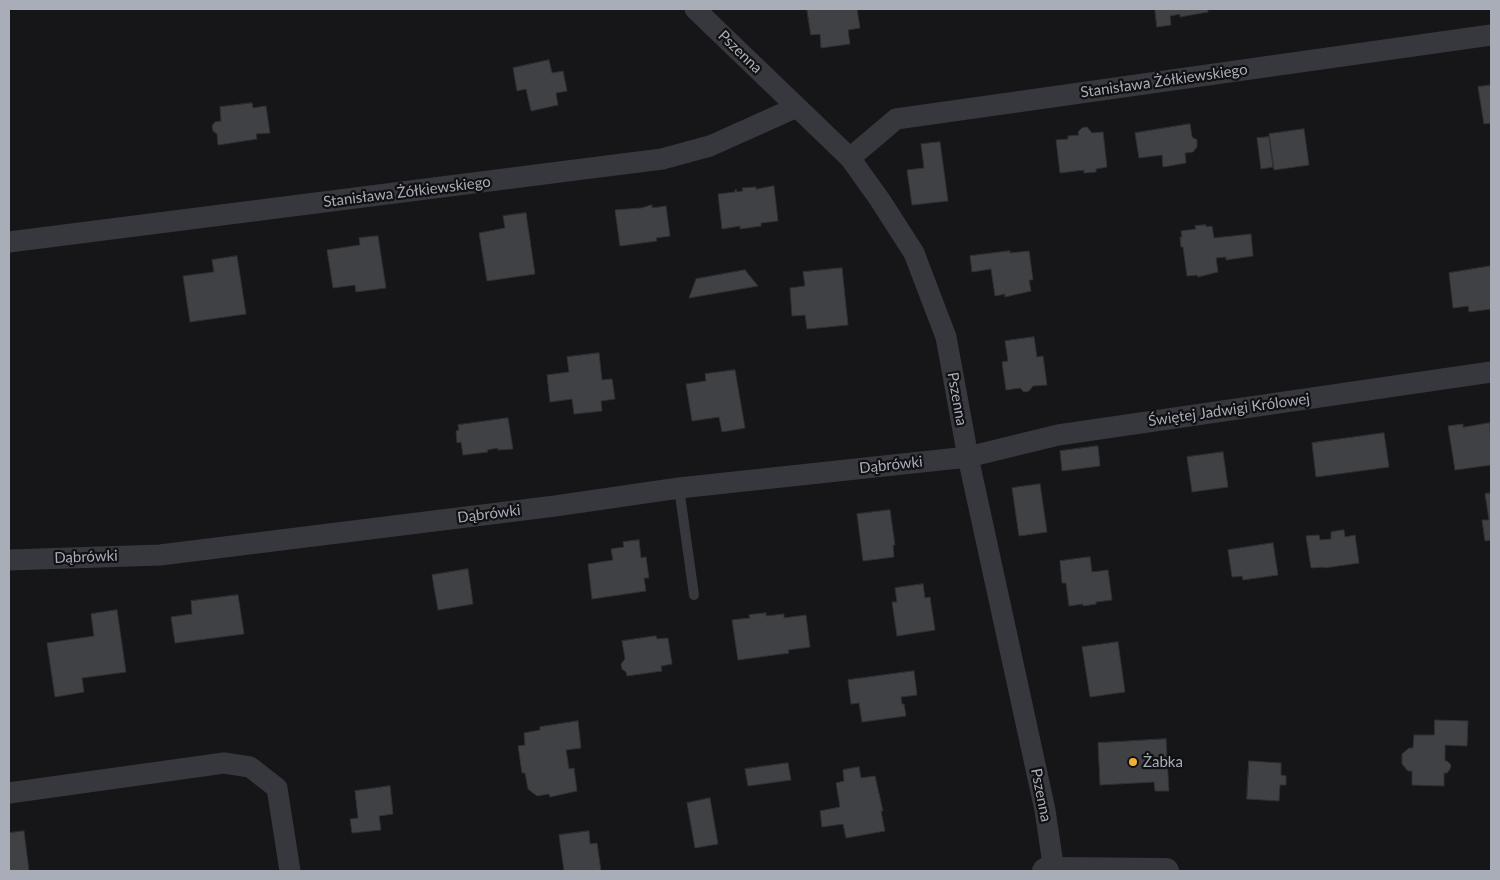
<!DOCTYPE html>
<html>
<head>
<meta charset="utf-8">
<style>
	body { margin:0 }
	#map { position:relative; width:1500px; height:880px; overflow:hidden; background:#161618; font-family:Lato,sans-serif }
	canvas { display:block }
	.frame { position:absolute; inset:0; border:10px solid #a8adb8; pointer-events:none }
</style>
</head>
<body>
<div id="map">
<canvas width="1500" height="880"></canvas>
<div class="frame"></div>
</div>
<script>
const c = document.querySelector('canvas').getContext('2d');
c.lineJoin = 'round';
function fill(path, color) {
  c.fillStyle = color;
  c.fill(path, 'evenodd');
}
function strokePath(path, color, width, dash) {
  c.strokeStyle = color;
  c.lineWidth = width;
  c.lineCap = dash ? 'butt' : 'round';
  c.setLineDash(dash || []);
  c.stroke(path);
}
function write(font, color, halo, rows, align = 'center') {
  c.font = font + ' Lato,sans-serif';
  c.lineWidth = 4.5;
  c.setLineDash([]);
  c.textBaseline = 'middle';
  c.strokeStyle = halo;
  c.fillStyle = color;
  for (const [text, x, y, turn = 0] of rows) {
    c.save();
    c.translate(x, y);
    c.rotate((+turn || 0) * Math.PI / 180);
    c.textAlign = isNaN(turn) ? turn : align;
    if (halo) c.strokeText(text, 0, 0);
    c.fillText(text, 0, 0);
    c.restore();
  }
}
const building = new Path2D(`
	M 807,9 L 857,9 L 860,28 L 848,30 L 850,44 L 821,48 L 820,34 L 811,35 Z
	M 1155,9 L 1208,9 L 1208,12 L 1180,17 L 1180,14 L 1170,16 L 1171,25 L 1157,27 Z
	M 549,60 L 552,73 L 563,71 L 567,91 L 556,93 L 558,105 L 531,111 L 526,89 L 517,91 L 513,68 Z
	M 1491,85 L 1491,123 L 1484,124 L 1478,87 Z
	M 252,103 L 253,108 L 266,106 L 270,133 L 256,134 L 257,139 L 218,145 L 217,134 L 213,131 L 212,126 L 215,122 L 221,121 L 220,107 Z
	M 1190,124 L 1192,137 L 1197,140 L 1197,147 L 1193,152 L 1185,153 L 1186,163 L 1163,167 L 1162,155 L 1139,158 L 1135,133 Z
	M 1087,127 L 1092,133 L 1103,132 L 1107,167 L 1096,169 L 1096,172 L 1084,173 L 1084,170 L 1060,173 L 1056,140 L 1068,139 L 1068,136 L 1079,135 L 1078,132 L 1082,128 Z
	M 1304,129 L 1309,165 L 1274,170 L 1269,134 Z
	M 1269,137 L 1273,167 L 1261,169 L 1257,138 Z
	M 940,142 L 948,201 L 912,205 L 907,170 L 924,168 L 921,144 Z
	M 774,186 L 778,221 L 761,223 L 761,226 L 740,229 L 740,226 L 722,229 L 718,194 L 735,192 L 735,190 L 736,189 L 737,192 L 743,191 L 742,188 L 756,187 L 756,189 Z
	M 652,205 L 652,208 L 666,206 L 670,236 L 656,238 L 657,241 L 620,246 L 615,210 L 641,208 Z
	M 526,213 L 535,274 L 487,281 L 479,233 L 505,228 L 503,216 Z
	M 1206,225 L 1206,227 L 1212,226 L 1214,238 L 1251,234 L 1253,256 L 1226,260 L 1226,257 L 1216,258 L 1218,272 L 1198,277 L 1197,275 L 1187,276 L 1183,247 L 1181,247 L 1180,237 L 1182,237 L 1181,231 L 1196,229 L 1195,226 Z
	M 378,236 L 386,288 L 356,292 L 355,285 L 333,288 L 327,250 L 360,245 L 359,238 Z
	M 1010,251 L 1010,253 L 1029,251 L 1033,280 L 1029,280 L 1031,291 L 1005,297 L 1005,294 L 995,296 L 991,269 L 972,272 L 970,256 Z
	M 237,256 L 246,314 L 190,322 L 183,276 L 214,272 L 212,260 Z
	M 1491,266 L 1491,309 L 1469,312 L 1468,306 L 1453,308 L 1449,273 Z
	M 842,268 L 848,325 L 807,329 L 805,315 L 792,316 L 790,288 L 805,286 L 803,272 Z
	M 745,270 L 758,286 L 689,298 L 696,279 Z
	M 1034,337 L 1037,357 L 1043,356 L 1047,385 L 1033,386 L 1029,391 L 1024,392 L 1020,388 L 1006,390 L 1002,362 L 1008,361 L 1005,341 Z
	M 599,353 L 602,380 L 612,379 L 615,399 L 601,401 L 602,411 L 574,414 L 572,399 L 550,402 L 547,375 L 569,372 L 567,357 Z
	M 735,370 L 745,428 L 722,432 L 719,417 L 692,421 L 686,384 L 706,381 L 705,374 Z
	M 508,418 L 513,449 L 498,450 L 498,448 L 487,450 L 488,452 L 463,455 L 461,442 L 457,443 L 456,431 L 459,430 L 458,425 Z
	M 1490,423 L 1491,465 L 1455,470 L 1448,426 L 1463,424 L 1463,427 Z
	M 1384,433 L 1389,467 L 1316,477 L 1312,443 Z
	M 1098,446 L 1100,466 L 1062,471 L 1060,451 Z
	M 1223,452 L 1228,487 L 1192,492 L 1187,457 Z
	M 1040,484 L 1047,532 L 1019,536 L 1012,488 Z
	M 1491,493 L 1491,540 L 1485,541 L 1482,520 L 1489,520 L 1485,494 Z
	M 890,510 L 895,545 L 893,545 L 894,557 L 863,561 L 857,514 Z
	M 1344,530 L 1345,537 L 1355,535 L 1359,563 L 1324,568 L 1323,567 L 1311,568 L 1306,536 L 1319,535 L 1320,540 L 1331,539 L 1331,532 Z
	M 639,540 L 641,558 L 646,557 L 649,578 L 644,578 L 646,591 L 592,599 L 588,564 L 613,560 L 611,549 L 624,547 L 623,542 Z
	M 1273,543 L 1278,575 L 1243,580 L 1242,576 L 1232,577 L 1228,550 Z
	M 1090,557 L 1092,572 L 1108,570 L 1112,600 L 1096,602 L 1096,604 L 1083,606 L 1083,604 L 1069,606 L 1066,583 L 1062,583 L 1060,561 Z
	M 468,569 L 473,604 L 438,610 L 432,575 Z
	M 923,584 L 925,598 L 930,597 L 935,630 L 897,636 L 892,602 L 897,602 L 895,588 Z
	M 238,595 L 244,634 L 175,643 L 171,617 L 192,614 L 191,601 Z
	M 117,610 L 126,672 L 82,678 L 84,692 L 55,697 L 47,643 L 94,636 L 91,614 Z
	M 766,613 L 766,616 L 784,614 L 784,618 L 806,615 L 810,647 L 788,650 L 789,653 L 738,660 L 732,620 L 750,618 L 749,615 Z
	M 656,636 L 657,639 L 668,638 L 672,664 L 661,666 L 662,671 L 627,676 L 626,672 L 622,669 L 621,664 L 625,659 L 622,641 Z
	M 1118,642 L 1125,692 L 1090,697 L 1082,647 Z
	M 914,671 L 917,695 L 901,697 L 902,704 L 904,704 L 906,716 L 862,722 L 859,703 L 851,704 L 848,680 Z
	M 1435,720 L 1468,721 L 1467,746 L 1445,745 L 1445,761 L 1447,761 L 1451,765 L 1450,769 L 1447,773 L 1444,773 L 1444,786 L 1412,785 L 1412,771 L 1408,771 L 1402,764 L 1402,754 L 1409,748 L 1413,748 L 1414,735 L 1434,735 Z
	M 578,721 L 581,748 L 566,750 L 569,769 L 574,768 L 577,791 L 550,797 L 549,794 L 537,796 L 528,789 L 525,773 L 522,773 L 518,746 L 525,745 L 524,733 L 540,730 L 540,727 Z
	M 1166,739 L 1169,791 L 1155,791 L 1154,782 L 1100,785 L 1098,743 Z
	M 1249,761 L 1281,763 L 1281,775 L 1286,776 L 1286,785 L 1280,785 L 1279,801 L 1247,799 Z
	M 788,763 L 791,780 L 748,786 L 745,769 Z
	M 859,767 L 861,778 L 875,776 L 883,811 L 881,811 L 885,831 L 846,838 L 843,824 L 822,827 L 820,811 L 840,807 L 836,783 L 844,781 L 843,770 Z
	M 390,786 L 393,814 L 379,816 L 381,830 L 352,833 L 350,819 L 358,818 L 355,791 Z
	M 710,798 L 718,844 L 695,848 L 687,803 Z
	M 24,831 L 29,871 L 9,871 L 9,833 Z
	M 589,831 L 590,844 L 597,843 L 601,871 L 564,871 L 559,835 Z`);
fill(building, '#404145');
strokePath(building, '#303034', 1);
strokePath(new Path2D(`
	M 679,488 L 694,595`), '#37383d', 10);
strokePath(new Path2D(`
	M 695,9 L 850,158 L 880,200 L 914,253 L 946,337 L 968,457 L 1045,810 L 1054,871
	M 850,158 L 896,119 L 1491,35
	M 9,242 L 662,159 L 710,146 L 797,107
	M 9,560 L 160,555 L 555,506 L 679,488 L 968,457 L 1058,435 L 1491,372
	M 9,793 L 224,763 L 250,767 L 277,788 L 290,871`), '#37383d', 21);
strokePath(new Path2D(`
	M 1045,871 L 1054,870 L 1166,871`), '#37383d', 26);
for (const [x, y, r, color] of [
	[1133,762,5,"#f2b134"]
]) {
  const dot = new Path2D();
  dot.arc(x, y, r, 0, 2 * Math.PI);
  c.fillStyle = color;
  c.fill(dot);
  strokePath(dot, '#111113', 2);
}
write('15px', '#a8adb8', '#111113', [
	["Pszenna",740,52,44],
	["Stanisława Żółkiewskiego",1164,81,-8],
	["Stanisława Żółkiewskiego",407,192,-7],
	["Pszenna",957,399,80],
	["Świętej Jadwigi Królowej",1229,410,-8],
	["Dąbrówki",891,465,-6],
	["Dąbrówki",489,514,-7],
	["Dąbrówki",86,557,-2],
	["Pszenna",1041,795,79]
]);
write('15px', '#a8adb8', '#111113', [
	["Żabka",1143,762]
], 'left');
</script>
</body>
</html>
